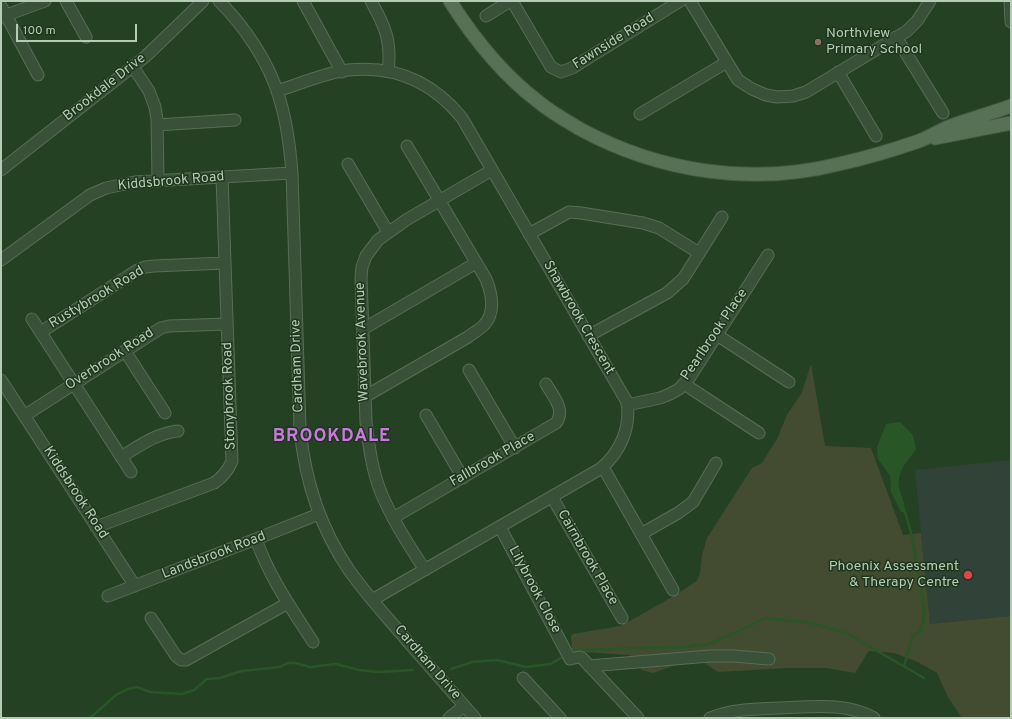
<!DOCTYPE html>
<html>
<head>
<meta charset="utf-8">
<style>
	body { margin:0 }
	#map { position:relative; width:1012px; height:719px; overflow:hidden; background:#254124; font-family:Overpass,sans-serif }
	canvas { display:block }
	.frame { position:absolute; inset:0; border:2px solid #b5cbb5; pointer-events:none }
	.scale { position:absolute; left:16px; top:24px; width:121px; height:18px; box-sizing:border-box; border:2px solid #b5cbb5; border-top:0; padding-left:5px; font-size:12px; line-height:14px; white-space:nowrap; color:#b5cbb5; -webkit-text-stroke:3px #1e361d; paint-order:stroke }
</style>
</head>
<body>
<div id="map">
<canvas width="1012" height="719"></canvas>
<div class="frame"></div>
<div class="scale">100 m</div>
</div>
<script>
const c = document.querySelector('canvas').getContext('2d');
c.lineJoin = 'round';
function fill(path, color) {
  c.fillStyle = color;
  c.fill(path, 'evenodd');
}
function strokePath(path, color, width, dash) {
  c.strokeStyle = color;
  c.lineWidth = width;
  c.lineCap = dash ? 'butt' : 'round';
  c.setLineDash(dash || []);
  c.stroke(path);
}
function write(font, color, halo, rows, align = 'center') {
  c.font = font + ' Overpass,sans-serif';
  c.lineWidth = 3;
  c.setLineDash([]);
  c.textBaseline = 'middle';
  c.strokeStyle = halo;
  c.fillStyle = color;
  for (const [text, x, y, turn = 0] of rows) {
    c.save();
    c.translate(x, y);
    c.rotate((+turn || 0) * Math.PI / 180);
    c.textAlign = isNaN(turn) ? turn : align;
    if (halo) c.strokeText(text, 0, 0);
    c.fillText(text, 0, 0);
    c.restore();
  }
}
fill(new Path2D(`
	M 1011,460 L 1011,616 L 930,624 L 915,470 Z`), '#314239');
fill(new Path2D(`
	M 811,364 L 825,446 L 871,448 L 903,535 L 921,533 L 930,624 L 1011,616 L 1011,718 L 962,718 L 948,697 L 937,673 L 918,662 L 894,653 L 870,651 L 868,652 L 855,673 L 826,668 L 788,668 L 718,672 L 703,662 L 687,661 L 653,673 L 642,670 L 630,655 L 584,652 L 578,653 L 572,649 L 571,636 L 573,634 L 621,626 L 674,596 L 697,581 L 700,573 L 702,555 L 707,538 L 752,468 L 762,463 L 777,439 L 787,415 L 802,392 Z`), '#434c30');
fill(new Path2D(`
	M 900,422 L 913,435 L 916,450 C 907,461 897,471 899,487 C 901,496 905,503 905,512 L 901,512 L 891,492 L 890,476 L 878,459 L 877,447 L 886,424 Z`), '#295627');
strokePath(new Path2D(`
	M 571,653 L 577,650 L 684,647 L 709,644 L 739,631 L 765,618 L 812,623 L 848,634 L 924,678
	M 904,666 L 913,635 L 919,633 L 923,623 L 924,609 L 912,536 L 905,512
	M 451,669 L 472,662 L 497,660 L 526,667 L 551,664 L 564,656
	M 90,718 L 116,695 L 128,689 L 137,687 L 150,692 L 182,694 L 194,690 L 207,679 L 220,678 L 242,671 L 280,667 L 288,663 L 295,663 L 310,667 L 336,664 L 359,670 L 378,672 L 413,670`), '#295627', 2.5);
const minor = new Path2D(`
	M 66,1 L 86,37
	M 219,1 C 244,26 269,62 279,97 C 287,122 290,147 292,173 L 300,429 C 305,480 320,528 349,570 C 367,596 389,619 409,643 C 431,668 453,693 475,718
	M 303,1 L 342,72
	M 371,1 C 385,26 392,42 388,71
	M 512,1 L 551,67 L 561,72 L 572,68 L 680,1
	M 690,1 L 738,80 L 752,89 L 766,95 L 777,97 L 793,96 L 806,92 L 907,31 L 917,21 L 930,1
	M 1010,1 L 1011,22
	M 1,6 L 38,75
	M 486,16 L 510,1
	M 1,17 L 45,1
	M 896,37 L 943,113
	M 133,67 L 149,91 L 155,107 L 157,119 L 158,181
	M 838,72 L 876,136
	M 277,91 C 300,84 324,73 348,70 C 395,65 433,82 462,118 L 627,402 C 631,428 620,453 600,469 L 372,600
	M 640,114 L 727,62
	M 157,125 L 235,120
	M 348,164 L 388,232
	M 1,170 L 145,57 L 203,1
	M 529,234 L 569,212 L 581,213 L 643,223 L 659,228 L 699,253
	M 1,260 L 90,195 L 106,188 L 135,182 L 292,173
	M 32,319 L 131,472
	M 363,329 L 476,263
	M 41,332 L 136,271 L 145,267 L 154,266 L 225,263
	M 717,335 L 789,382
	M 588,336 L 667,293 L 683,279 L 722,217
	M 125,351 L 165,413
	M 469,370 L 515,448
	M 1,380 L 135,586
	M 684,384 L 759,433
	M 366,396 L 468,337 C 473,333 479,330 484,325 C 496,312 492,294 486,279 L 407,146
	M 627,405 L 660,398 L 670,394 L 679,389 L 690,377 L 768,255
	M 426,415 L 463,478
	M 24,416 L 161,328 L 169,326 L 227,324
	M 121,457 C 139,446 157,433 178,431
	M 603,467 L 673,590
	M 552,497 L 622,618
	M 393,518 L 556,423 C 566,410 553,396 546,384
	M 96,527 L 214,483 C 223,477 228,471 232,461 L 222,177
	M 500,527 L 570,659 L 579,657 L 582,658 L 638,718
	M 641,534 L 678,513 L 693,502 L 716,463
	M 256,539 C 269,577 292,609 313,642
	M 425,570 C 409,546 393,521 382,495 C 372,472 369,446 366,422 L 361,277 L 362,267 L 366,256 L 378,240 L 406,220 L 492,170
	M 108,596 L 256,539 L 319,514
	M 151,618 L 176,656 L 181,660 L 186,660 L 288,603
	M 589,666 L 710,656 L 734,656 L 769,659
	M 523,678 L 560,718
	M 449,718 L 464,706
	M 710,718 C 732,709 756,709 780,708 C 811,707 846,702 874,718`);
const major = new Path2D(`
	M 450,1 C 474,39 504,76 540,103 C 552,113 567,121 580,129 C 659,172 752,186 839,164 C 866,158 893,150 919,141 C 930,137 940,130 951,126 C 971,119 991,113 1011,106
	M 935,138 L 1011,123`);
strokePath(minor, '#576e56', 13);
strokePath(major, '#425a42', 15);
strokePath(minor, '#395138', 11);
strokePath(major, '#577156', 13);
for (const [x, y, r, color] of [
	[818,42,4,"#8d6e63"],
	[968,575,5,"#e0444e"]
]) {
  const dot = new Path2D();
  dot.arc(x, y, r, 0, 2 * Math.PI);
  c.fillStyle = color;
  c.fill(dot);
  strokePath(dot, '#1e361d', 1.5);
}
write('14px', '#b5cbb5', '#1e361d', [
	["Northview",826,34],
	["Primary School",826,50],
	["Phoenix Assessment",959,567,"right"],
	["& Therapy Centre",959,583,"right"]
], 'left');
write('14px', '#b5cbb5', '#1e361d', [
	["Fawnside Road",614,42,-32],
	["Brookdale Drive",105,88,-38],
	["Kiddsbrook Road",171,182,-5],
	["Rustybrook Road",97,298,-31],
	["Shawbrook Crescent",578,318,60],
	["Pearlbrook Place",715,335,-56],
	["Wavebrook Avenue",363,342,-92],
	["Overbrook Road",110,360,-33],
	["Cardham Drive",298,366,-92],
	["Stonybrook Road",230,396,-92],
	["Fallbrook Place",493,460,-30],
	["Kiddsbrook Road",75,493,57],
	["Landsbrook Road",214,556,-21],
	["Cairnbrook Place",587,558,60],
	["Lilybrook Close",534,590,62],
	["Cardham Drive",427,663,49]
]);
c.letterSpacing = '1px';
write('bold 18px', '#cd78e1', '#1e361d', [
	["BROOKDALE",332,437]
]);
c.letterSpacing = '0px';
</script>
</body>
</html>
